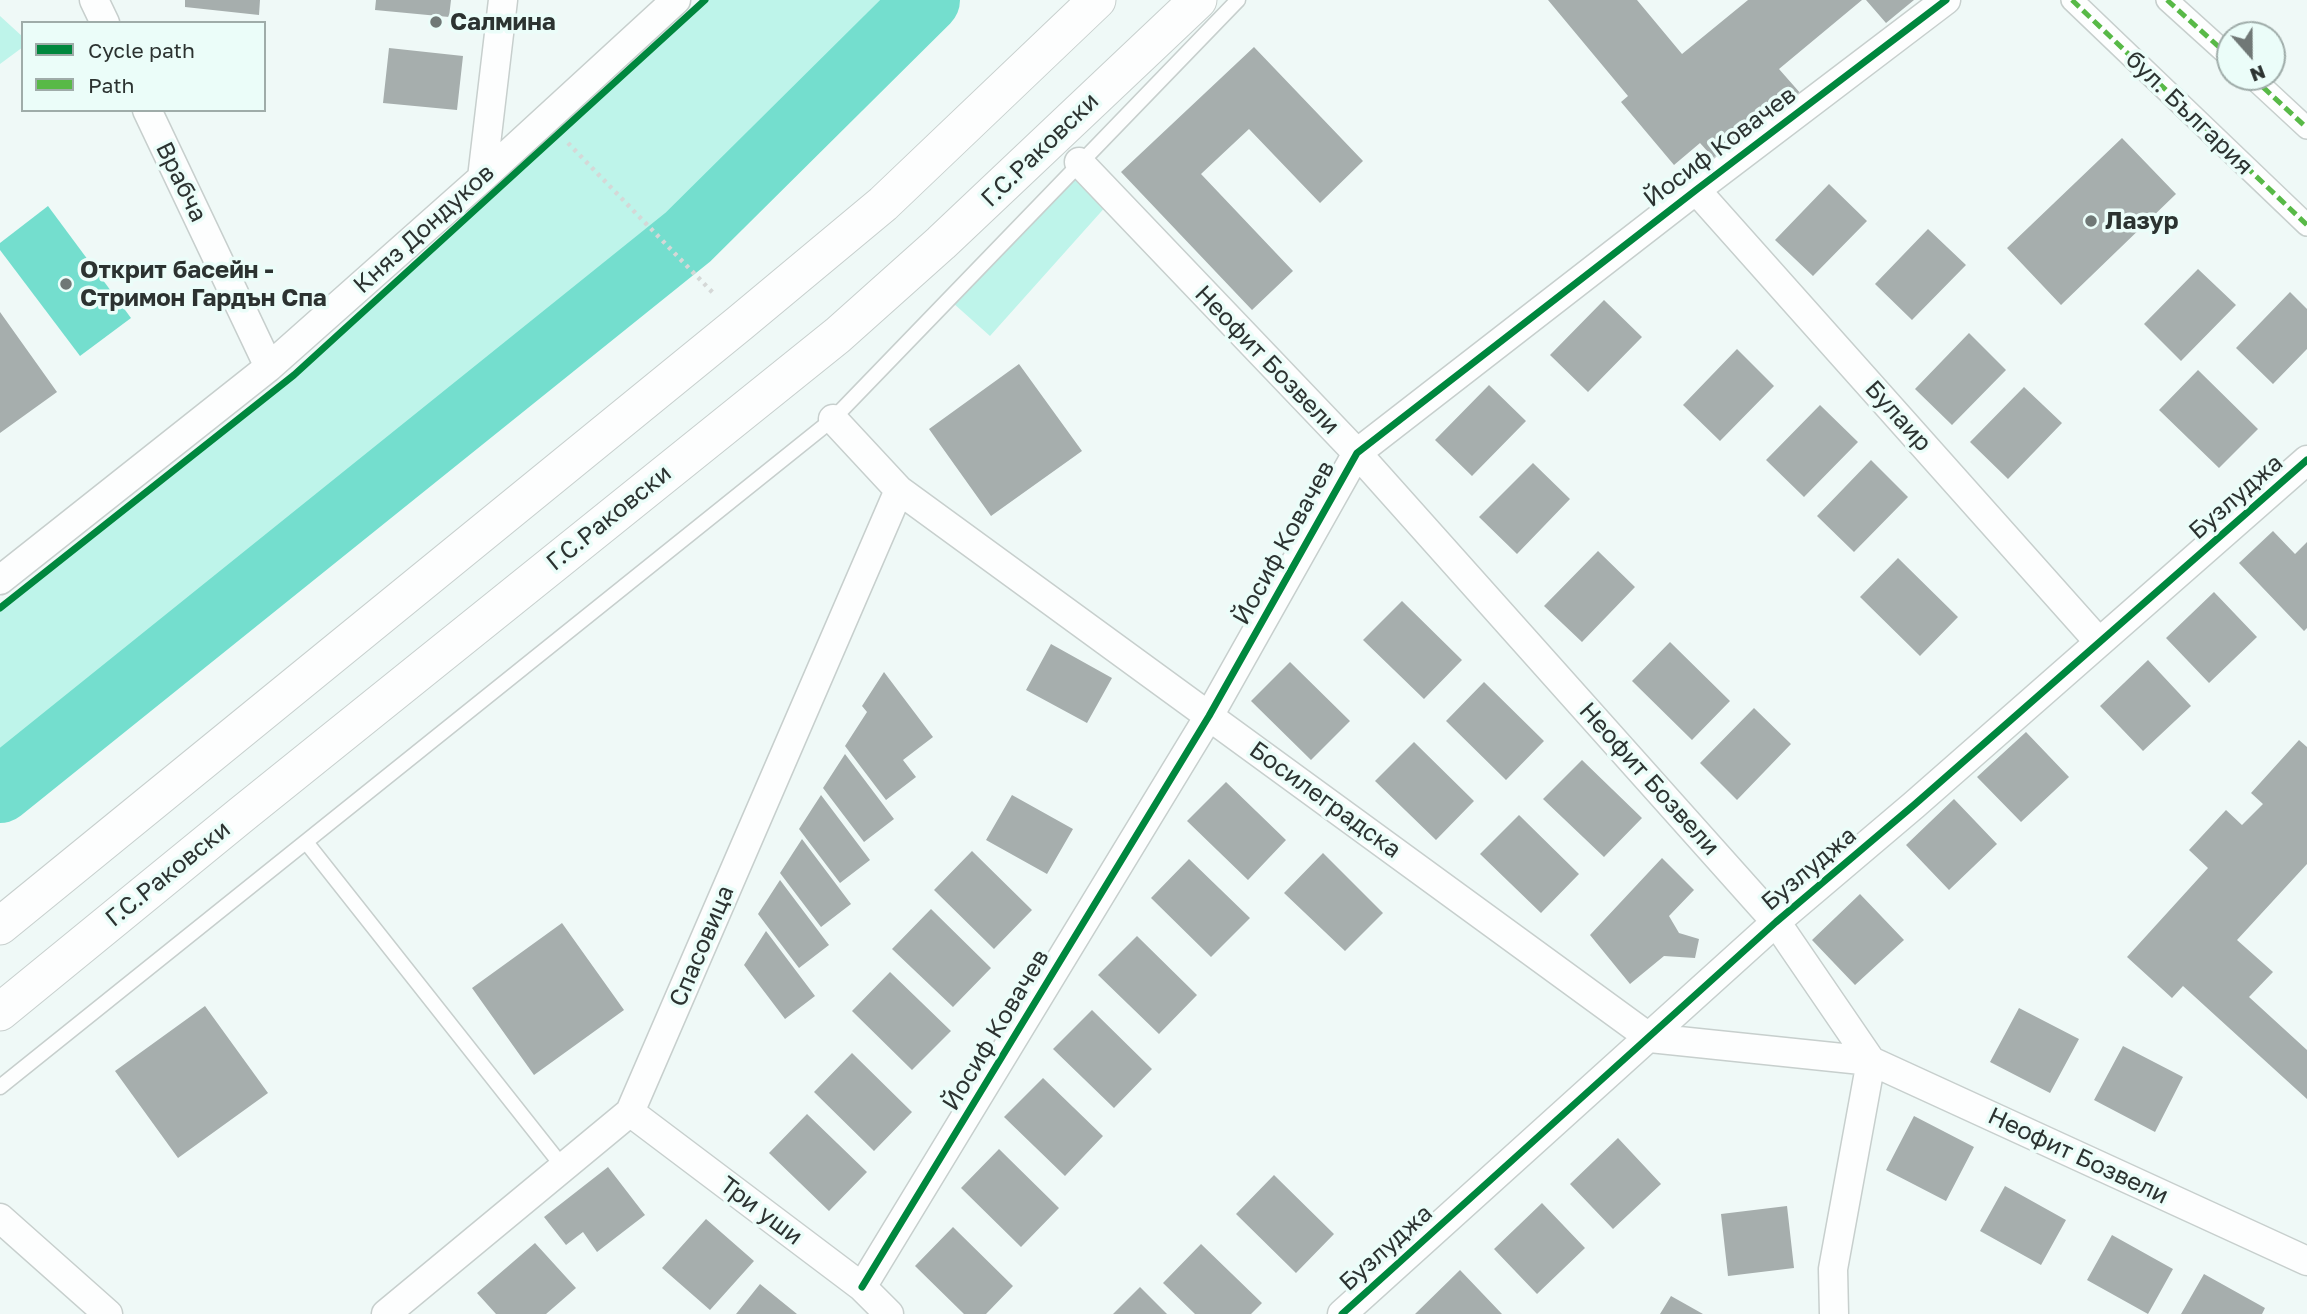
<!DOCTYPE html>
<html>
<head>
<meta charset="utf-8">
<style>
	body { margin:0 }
	#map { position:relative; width:2307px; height:1314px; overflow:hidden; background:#eff9f7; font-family:"Golos Text",sans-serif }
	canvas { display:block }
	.legend { position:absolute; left:21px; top:21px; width:245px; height:91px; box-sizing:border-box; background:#ebfdf9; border:2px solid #9faca9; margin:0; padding:9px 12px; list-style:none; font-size:21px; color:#2c3331 }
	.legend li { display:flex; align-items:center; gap:14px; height:35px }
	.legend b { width:35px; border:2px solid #9faca9 }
	.north { position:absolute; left:2216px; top:21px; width:70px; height:70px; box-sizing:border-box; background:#ebfdf9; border:2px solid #9faca9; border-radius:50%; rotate:159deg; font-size:19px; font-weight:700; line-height:28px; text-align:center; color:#2c3331 }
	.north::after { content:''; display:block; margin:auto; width:24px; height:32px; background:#707876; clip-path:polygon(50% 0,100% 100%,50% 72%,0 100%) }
</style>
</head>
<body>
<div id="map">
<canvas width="2307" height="1314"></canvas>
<ul class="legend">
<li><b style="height:9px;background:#00873e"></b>Cycle path</li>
<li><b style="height:9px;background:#58b947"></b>Path</li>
</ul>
<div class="north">N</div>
</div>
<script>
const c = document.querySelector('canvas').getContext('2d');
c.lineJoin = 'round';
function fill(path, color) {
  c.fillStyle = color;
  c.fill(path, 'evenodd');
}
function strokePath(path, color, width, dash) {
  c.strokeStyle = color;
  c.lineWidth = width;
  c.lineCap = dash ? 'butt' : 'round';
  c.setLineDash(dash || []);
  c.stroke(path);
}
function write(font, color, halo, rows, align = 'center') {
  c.font = font + ' "Golos Text",sans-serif';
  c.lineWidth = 7;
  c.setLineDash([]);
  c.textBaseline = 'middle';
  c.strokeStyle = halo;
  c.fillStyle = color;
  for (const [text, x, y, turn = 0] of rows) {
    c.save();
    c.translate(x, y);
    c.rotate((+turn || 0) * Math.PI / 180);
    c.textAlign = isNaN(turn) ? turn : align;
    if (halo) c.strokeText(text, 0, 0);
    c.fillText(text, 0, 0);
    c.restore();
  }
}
fill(new Path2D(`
	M 705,0 L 928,0 L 688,237 L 0,790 L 0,608 L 294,375 Z
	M 0,16 L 23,37 L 23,47 L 0,64 Z
	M 1080,172 L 1108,204 L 990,336 L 953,303 Z`), '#bef4ea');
fill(new Path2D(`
	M 48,206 L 131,318 L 80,356 L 0,250 L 0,243 Z`), '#74dece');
strokePath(new Path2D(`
	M 0,790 L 688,237 L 927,0`), '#74dece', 66);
fill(new Path2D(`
	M 185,0 L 260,0 L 259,15 L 185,7 Z
	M 376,0 L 451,0 L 449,17 L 375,10 Z
	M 1548,0 L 1637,0 L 1682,54 L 1748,0 L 1862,0 L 1779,69 L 1801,94 L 1718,163 L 1700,143 L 1674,165 L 1621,102 L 1628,96 Z
	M 1866,0 L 1914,0 L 1886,23 Z
	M 1254,47 L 1363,161 L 1320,203 L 1249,129 L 1201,174 L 1293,271 L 1252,310 L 1121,172 Z
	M 389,48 L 463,56 L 457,110 L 383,103 Z
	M 2122,138 L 2176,194 L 2061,305 L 2007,248 Z
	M 1829,184 L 1867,221 L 1813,276 L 1775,240 Z
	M 1928,229 L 1966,265 L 1912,320 L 1875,284 Z
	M 2198,269 L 2236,305 L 2181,361 L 2144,324 Z
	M 2290,292 L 2307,309 L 2307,349 L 2273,384 L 2236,348 Z
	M 1604,300 L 1642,337 L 1588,392 L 1550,355 Z
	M 0,312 L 57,392 L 0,433 Z
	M 1969,333 L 2006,370 L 1952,425 L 1915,389 Z
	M 1737,349 L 1774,386 L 1720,441 L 1683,405 Z
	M 1019,364 L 1082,451 L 991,516 L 929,429 Z
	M 2198,370 L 2258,429 L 2219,468 L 2159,410 Z
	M 1489,385 L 1526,421 L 1472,476 L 1435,440 Z
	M 2024,387 L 2062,423 L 2008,479 L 1970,442 Z
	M 1820,405 L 1858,442 L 1804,497 L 1766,460 Z
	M 1871,460 L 1908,497 L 1854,552 L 1817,516 Z
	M 1533,463 L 1570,499 L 1517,554 L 1479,517 Z
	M 2273,531 L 2295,554 L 2307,542 L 2307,628 L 2304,631 L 2239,563 Z
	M 1598,551 L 1635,587 L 1582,642 L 1544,606 Z
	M 1898,558 L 1958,617 L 1920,656 L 1860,597 Z
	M 2214,592 L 2257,637 L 2209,683 L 2166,638 Z
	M 1402,601 L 1462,660 L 1424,699 L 1363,640 Z
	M 1670,642 L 1730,701 L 1692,740 L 1632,681 Z
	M 1051,644 L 1112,678 L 1087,723 L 1026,690 Z
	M 2148,660 L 2191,706 L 2143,751 L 2100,706 Z
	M 1290,662 L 1350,721 L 1311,760 L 1251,701 Z
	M 884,672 L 933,737 L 903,760 L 916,777 L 886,800 L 845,746 L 867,712 L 862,706 Z
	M 1484,682 L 1544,741 L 1506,780 L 1446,721 Z
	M 1754,708 L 1791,744 L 1737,800 L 1700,763 Z
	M 2026,732 L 2069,777 L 2021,822 L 1977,777 Z
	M 2299,740 L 2307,747 L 2307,864 L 2237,940 L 2273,972 L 2249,997 L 2307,1050 L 2307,1099 L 2183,986 L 2172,998 L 2127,957 L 2208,868 L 2189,850 L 2226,810 L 2242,825 L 2263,804 L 2251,793 Z
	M 1414,742 L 1474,801 L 1436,840 L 1375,781 Z
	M 845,754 L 894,819 L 864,842 L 823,788 Z
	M 1582,760 L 1642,818 L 1604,857 L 1543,799 Z
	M 1226,782 L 1286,840 L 1248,880 L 1187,821 Z
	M 821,795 L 870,860 L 840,883 L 799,829 Z
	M 1012,795 L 1073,829 L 1047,874 L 986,840 Z
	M 1954,799 L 1997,844 L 1949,890 L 1906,845 Z
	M 1519,815 L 1579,874 L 1541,913 L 1480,854 Z
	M 802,839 L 851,904 L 821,927 L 780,873 Z
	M 972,851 L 1032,910 L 994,949 L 934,890 Z
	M 1323,853 L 1383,913 L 1345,951 L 1284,893 Z
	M 1662,858 L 1694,890 L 1669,916 L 1679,933 L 1699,939 L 1695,958 L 1664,956 L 1630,984 L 1590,935 Z
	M 1189,859 L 1250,918 L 1211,957 L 1151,898 Z
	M 780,880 L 829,945 L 799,968 L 758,914 Z
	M 1860,894 L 1904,940 L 1855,985 L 1812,940 Z
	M 931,909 L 991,968 L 953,1007 L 892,949 Z
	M 562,923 L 624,1010 L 534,1075 L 472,988 Z
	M 766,931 L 815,996 L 785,1019 L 744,965 Z
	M 1137,936 L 1197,995 L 1159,1034 L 1098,975 Z
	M 890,972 L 951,1031 L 912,1070 L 852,1011 Z
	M 205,1006 L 268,1093 L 178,1158 L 115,1071 Z
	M 2019,1008 L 2079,1039 L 2050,1093 L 1990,1062 Z
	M 1092,1010 L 1152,1069 L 1114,1108 L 1053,1049 Z
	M 2123,1046 L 2183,1077 L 2155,1132 L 2094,1100 Z
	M 852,1053 L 912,1112 L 874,1151 L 814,1092 Z
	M 1043,1078 L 1103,1136 L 1065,1176 L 1004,1117 Z
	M 807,1114 L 867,1172 L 829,1211 L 769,1153 Z
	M 1914,1116 L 1974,1147 L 1946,1201 L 1886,1170 Z
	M 1618,1138 L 1661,1184 L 1613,1229 L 1570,1184 Z
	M 999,1149 L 1059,1208 L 1021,1247 L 961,1188 Z
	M 608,1167 L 645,1215 L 597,1252 L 583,1232 L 566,1245 L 544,1217 Z
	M 1274,1175 L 1334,1234 L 1296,1273 L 1236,1214 Z
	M 2005,1186 L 2066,1220 L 2041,1265 L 1980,1231 Z
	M 1542,1203 L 1585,1248 L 1537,1294 L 1494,1249 Z
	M 1787,1206 L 1794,1268 L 1728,1276 L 1721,1214 Z
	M 706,1219 L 754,1261 L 710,1310 L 662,1268 Z
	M 953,1227 L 1013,1286 L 986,1314 L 964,1314 L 915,1266 Z
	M 2112,1235 L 2173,1269 L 2148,1314 L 2087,1280 Z
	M 535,1243 L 576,1288 L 546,1314 L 496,1314 L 477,1293 Z
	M 1201,1244 L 1262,1303 L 1251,1314 L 1195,1314 L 1163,1283 Z
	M 1460,1270 L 1502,1314 L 1415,1314 Z
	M 2204,1274 L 2265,1308 L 2262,1314 L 2181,1314 Z
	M 760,1284 L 797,1314 L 736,1314 Z
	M 1140,1287 L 1167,1314 L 1113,1314 Z
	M 1671,1296 L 1703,1314 L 1660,1314 Z`), '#a6aead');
const service = new Path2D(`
	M 306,842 L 563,1167
	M 0,1087 L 833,419 L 1238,0`);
const pedestrian = new Path2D(`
	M 2072,0 L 2307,225
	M 2167,0 L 2230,57
	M 2252,77 L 2307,128`);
const minor = new Path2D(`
	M 94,0 L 105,23
	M 147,110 L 269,367
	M 1079,162 L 1357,453 L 1776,922 L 1871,1061 L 2307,1261
	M 482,178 L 503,0
	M 1696,190 L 2099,642
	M 833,419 L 899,490 L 1650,1038 L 1871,1061 L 1833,1269 L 1834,1314
	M 0,580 L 269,367 L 482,178 L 676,0
	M 630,1112 L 862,1287 L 889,1314
	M 0,1218 L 108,1314
	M 862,1287 L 1209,716 L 1357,453 L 1696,190 L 1946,0
	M 386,1314 L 630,1112 L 899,490
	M 1342,1314 L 1776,922 L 1914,805 L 2307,460`);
const tertiary = new Path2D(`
	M 0,926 L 740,323 L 883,204 L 1097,0
	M 0,1012 L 241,815 L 838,335 L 941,243 L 1198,0`);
strokePath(service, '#c7cfcd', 17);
strokePath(pedestrian, '#c7cfcd', 24);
strokePath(minor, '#c7cfcd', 31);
strokePath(tertiary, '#c7cfcd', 39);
strokePath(new Path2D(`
	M 568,143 L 715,295`), '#d5d8d7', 4.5, [3.5, 5]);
strokePath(service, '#fdfefe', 14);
strokePath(pedestrian, '#fdfefe', 21);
strokePath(minor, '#fdfefe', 28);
strokePath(tertiary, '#fdfefe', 37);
strokePath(new Path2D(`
	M 2072,0 L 2307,225
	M 2167,0 L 2230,57
	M 2252,77 L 2307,128`), '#58b947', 5, [10, 5]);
strokePath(new Path2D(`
	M 0,608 L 294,375 L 705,0
	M 862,1287 L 1209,716 L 1357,453 L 1696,190 L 1946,0
	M 1342,1314 L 1776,922 L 1914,805 L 2307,460`), '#00873e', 7);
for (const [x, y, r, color] of [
	[436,22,7,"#707876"],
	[2091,221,7,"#707876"],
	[66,284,7,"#707876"]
]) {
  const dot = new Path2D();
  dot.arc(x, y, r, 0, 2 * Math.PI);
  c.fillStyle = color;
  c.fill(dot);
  strokePath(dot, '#ebfdf9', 2.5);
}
write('bold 24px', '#2c3331', '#ebfdf9', [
	["Салмина",450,22],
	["Лазур",2105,221],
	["Открит басейн -",80,270],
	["Стримон Гардън Спа",80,298]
], 'left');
write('24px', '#2c3331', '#ebfdf9', [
	["бул. България",2189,113,44],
	["Йосиф Ковачев",1720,147,-37],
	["Г.С.Раковски",1040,150,-44],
	["Врабча",181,182,64],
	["Княз Дондуков",424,229,-42],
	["Неофит Бозвели",1267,360,46],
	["Булаир",1898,416,48],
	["Бузлуджа",2236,497,-41],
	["Г.С.Раковски",609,518,-39],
	["Йосиф Ковачев",1284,543,-61],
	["Неофит Бозвели",1649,779,48],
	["Босилеградска",1325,800,36],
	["Бузлуджа",1809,869,-40],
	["Г.С.Раковски",168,874,-39],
	["Спасовица",702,946,-67],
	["Йосиф Ковачев",996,1030,-59],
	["Неофит Бозвели",2078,1156,25],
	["Три уши",761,1211,37],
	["Бузлуджа",1386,1248,-42]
]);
</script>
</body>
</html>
